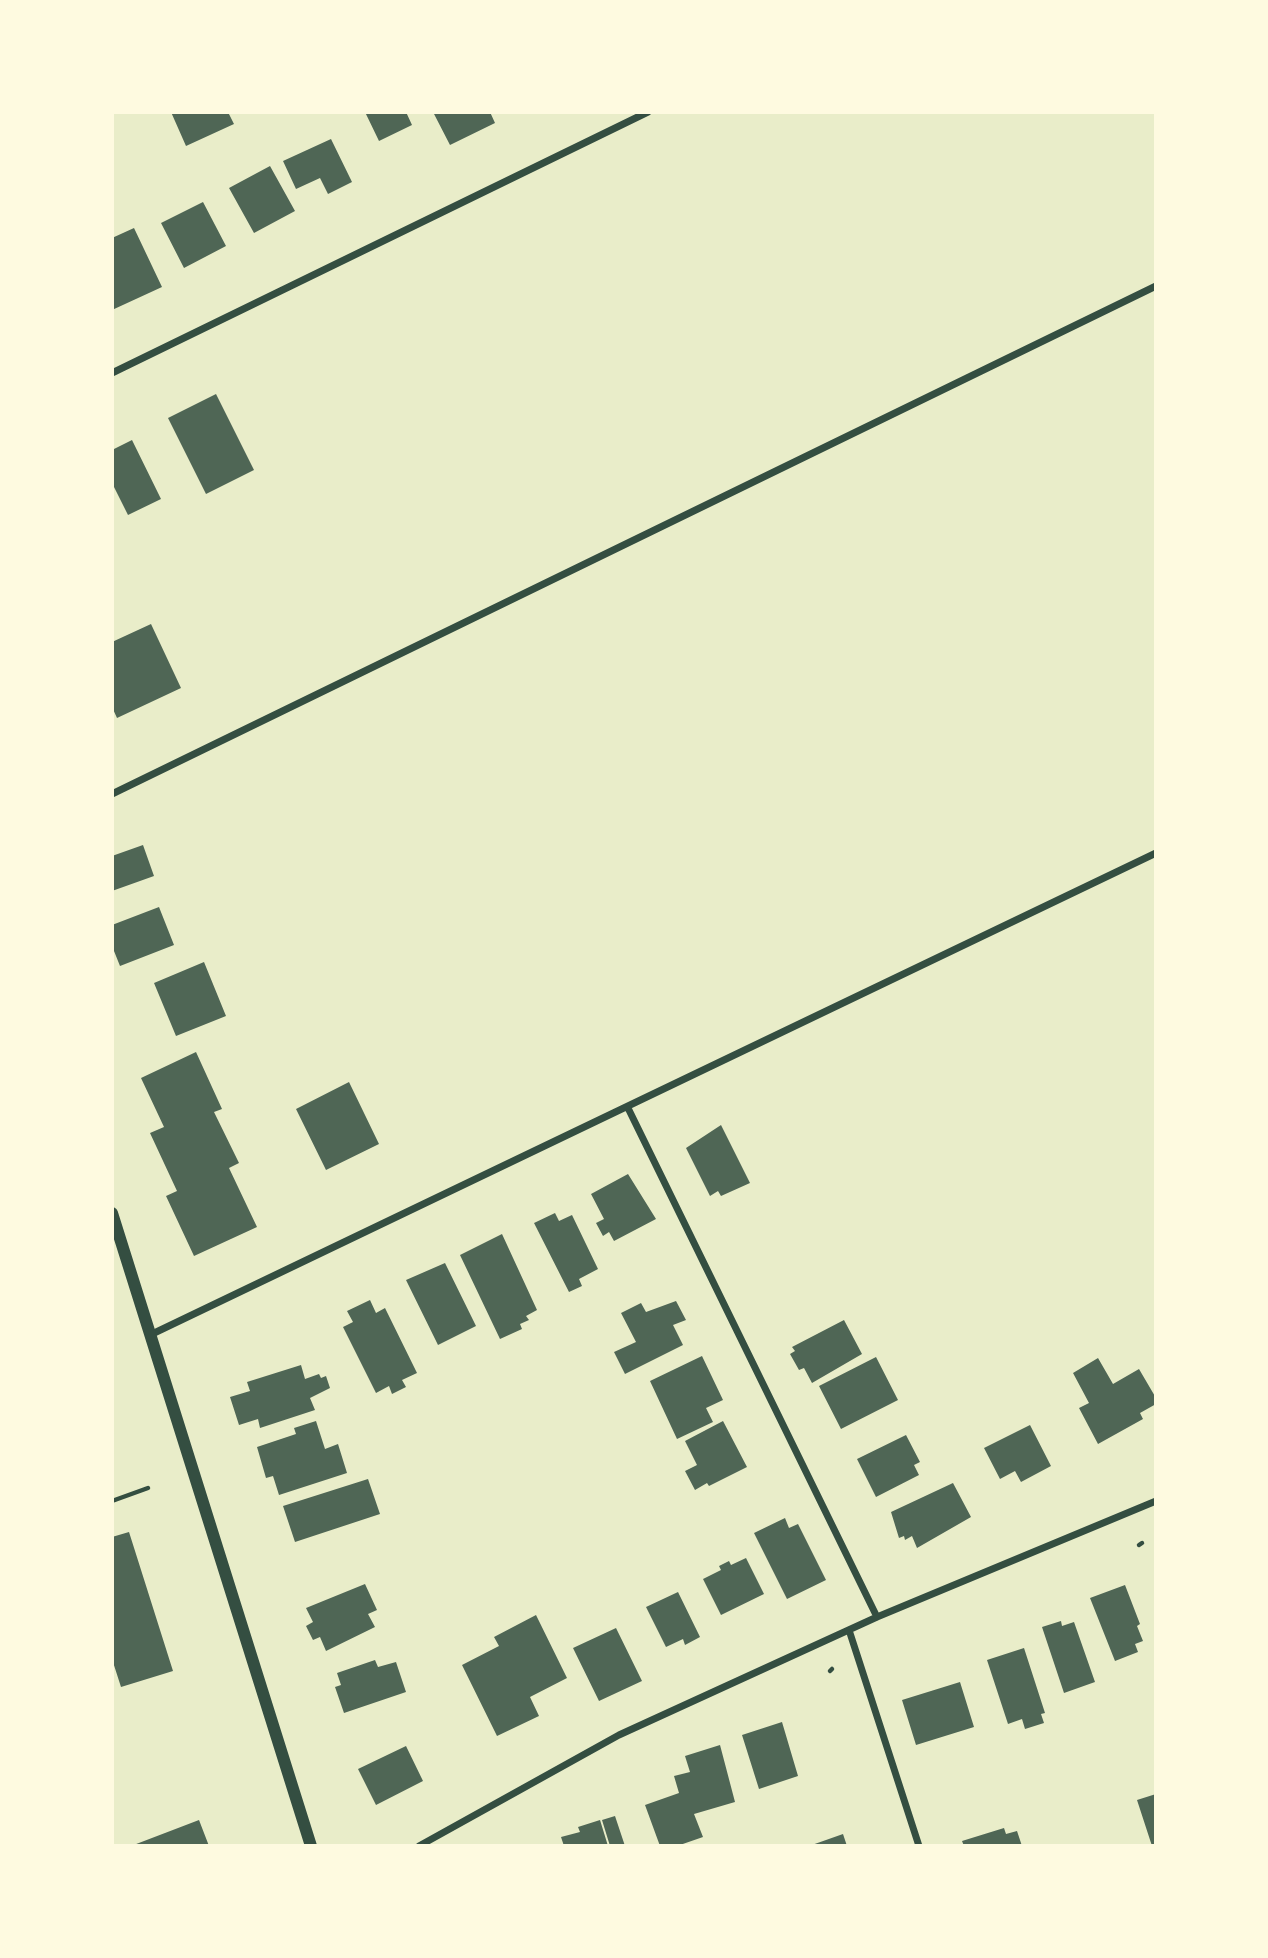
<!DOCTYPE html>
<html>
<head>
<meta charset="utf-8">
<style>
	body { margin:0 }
	#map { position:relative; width:1268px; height:1958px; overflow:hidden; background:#e9edc9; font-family:Helvetica,sans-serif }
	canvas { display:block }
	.frame { position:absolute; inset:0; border:114px solid #fefae0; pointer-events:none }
</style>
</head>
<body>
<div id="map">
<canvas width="1268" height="1958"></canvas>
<div class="frame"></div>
</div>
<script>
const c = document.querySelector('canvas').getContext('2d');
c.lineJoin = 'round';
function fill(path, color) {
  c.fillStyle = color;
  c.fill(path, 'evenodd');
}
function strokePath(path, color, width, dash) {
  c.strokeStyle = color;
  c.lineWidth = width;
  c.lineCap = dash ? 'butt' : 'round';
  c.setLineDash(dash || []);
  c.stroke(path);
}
fill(new Path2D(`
	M 171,112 L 228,112 L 234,124 L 186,146 Z
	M 365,112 L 406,112 L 412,125 L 379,141 Z
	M 433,112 L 490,112 L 495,123 L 450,145 Z
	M 331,139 L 352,182 L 328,194 L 320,178 L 296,189 L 283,161 Z
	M 270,166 L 295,211 L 254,233 L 229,188 Z
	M 203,202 L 226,246 L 184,268 L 161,223 Z
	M 134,228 L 162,287 L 112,310 L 112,238 Z
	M 216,394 L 254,470 L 206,494 L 168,418 Z
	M 132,440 L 161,499 L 128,515 L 112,483 L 112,450 Z
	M 151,624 L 181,688 L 117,718 L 112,707 L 112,642 Z
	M 143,845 L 154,876 L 112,891 L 112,856 Z
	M 159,907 L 174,945 L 120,966 L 112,946 L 112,925 Z
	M 204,962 L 226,1016 L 176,1036 L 154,983 Z
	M 196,1052 L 222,1109 L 214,1112 L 239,1163 L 229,1168 L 257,1227 L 194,1256 L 166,1196 L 177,1191 L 150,1133 L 164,1127 L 141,1078 Z
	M 349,1082 L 379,1144 L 326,1170 L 296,1109 Z
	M 721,1125 L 750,1183 L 721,1196 L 718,1191 L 710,1196 L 686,1148 Z
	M 628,1174 L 656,1219 L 614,1241 L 609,1232 L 603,1236 L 596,1223 L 604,1219 L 591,1194 Z
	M 555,1213 L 559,1221 L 572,1215 L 598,1269 L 579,1279 L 582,1286 L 569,1292 L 534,1223 Z
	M 502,1234 L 537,1310 L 526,1316 L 529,1320 L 520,1324 L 522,1329 L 500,1339 L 460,1255 Z
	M 445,1263 L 476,1326 L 438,1345 L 406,1280 Z
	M 370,1300 L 376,1313 L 385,1308 L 417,1373 L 402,1380 L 406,1387 L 392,1394 L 389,1386 L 376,1393 L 343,1327 L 353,1322 L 347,1311 Z
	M 676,1301 L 686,1320 L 673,1325 L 683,1345 L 625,1374 L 614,1352 L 636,1342 L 621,1313 L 641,1303 L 646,1312 Z
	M 844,1320 L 862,1354 L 812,1383 L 804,1368 L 799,1370 L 790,1354 L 795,1351 L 792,1347 Z
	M 702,1356 L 723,1400 L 706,1408 L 713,1422 L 677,1439 L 650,1381 Z
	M 876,1357 L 898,1400 L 841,1429 L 819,1386 Z
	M 1098,1358 L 1113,1384 L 1139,1369 L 1156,1398 L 1156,1404 L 1140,1413 L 1143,1419 L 1098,1444 L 1079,1408 L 1089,1403 L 1073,1373 Z
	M 301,1365 L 305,1379 L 319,1374 L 321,1378 L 326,1376 L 330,1388 L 310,1398 L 315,1410 L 260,1428 L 258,1419 L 239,1425 L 230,1397 L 250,1391 L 247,1382 Z
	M 316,1421 L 325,1449 L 338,1444 L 347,1473 L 279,1495 L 273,1476 L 266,1478 L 257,1447 L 296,1434 L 294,1428 Z
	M 723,1421 L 747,1467 L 709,1486 L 707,1483 L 695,1490 L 685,1471 L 697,1465 L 685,1441 Z
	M 1030,1425 L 1051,1466 L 1021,1482 L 1015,1471 L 1000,1479 L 984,1448 Z
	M 906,1435 L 920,1462 L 914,1465 L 919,1475 L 876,1497 L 857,1459 Z
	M 368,1479 L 380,1514 L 295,1542 L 283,1506 Z
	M 953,1483 L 971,1517 L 917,1548 L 912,1536 L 905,1540 L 904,1536 L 899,1538 L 891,1512 Z
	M 785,1518 L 789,1528 L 798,1524 L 826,1580 L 787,1599 L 754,1533 Z
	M 129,1532 L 173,1671 L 121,1687 L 112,1659 L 112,1537 Z
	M 746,1558 L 764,1594 L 721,1615 L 703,1579 L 721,1570 L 719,1566 L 729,1561 L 731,1565 Z
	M 365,1584 L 377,1610 L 368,1614 L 375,1627 L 326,1651 L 320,1637 L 313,1640 L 306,1626 L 313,1622 L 306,1608 Z
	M 1125,1585 L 1140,1624 L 1137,1626 L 1143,1641 L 1135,1644 L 1138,1652 L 1115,1661 L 1090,1598 Z
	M 678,1592 L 700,1637 L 685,1645 L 683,1639 L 666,1647 L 646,1607 Z
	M 536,1615 L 567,1678 L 530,1697 L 539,1716 L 497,1736 L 462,1665 L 499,1646 L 494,1637 Z
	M 1061,1621 L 1062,1626 L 1074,1622 L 1095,1682 L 1064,1693 L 1042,1627 Z
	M 616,1628 L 642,1681 L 599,1701 L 573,1648 Z
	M 1024,1648 L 1045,1713 L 1041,1714 L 1044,1723 L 1025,1729 L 1022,1719 L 1008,1724 L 987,1660 Z
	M 375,1660 L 378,1667 L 396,1662 L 406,1692 L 344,1713 L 335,1687 L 341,1685 L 337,1673 Z
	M 960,1682 L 974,1727 L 916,1745 L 902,1700 Z
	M 782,1722 L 798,1776 L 759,1789 L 742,1735 Z
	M 720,1745 L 735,1802 L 694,1814 L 703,1837 L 677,1846 L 660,1846 L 645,1805 L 679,1793 L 674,1776 L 690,1772 L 685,1756 Z
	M 406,1746 L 423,1781 L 376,1805 L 358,1769 Z
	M 1156,1794 L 1156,1846 L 1152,1846 L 1137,1800 Z
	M 615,1816 L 625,1846 L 610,1846 L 602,1820 Z
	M 199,1820 L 209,1846 L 131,1846 Z
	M 600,1820 L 608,1846 L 564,1846 L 561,1837 L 580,1832 L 578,1827 Z
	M 1004,1828 L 1006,1834 L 1017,1831 L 1022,1846 L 964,1846 L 962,1841 Z
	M 843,1834 L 847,1846 L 809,1846 Z`), '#4f6655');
strokePath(new Path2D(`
	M 112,1501 L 148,1488
	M 1139,1545 L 1142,1543
	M 830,1671 L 832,1669`), '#344e41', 4.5);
strokePath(new Path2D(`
	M 112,373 L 648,112
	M 112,794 L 1156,286
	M 628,1108 L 877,1617
	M 150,1335 L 1156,853
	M 849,1630 L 919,1846
	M 419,1846 L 619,1735 L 877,1617 L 1156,1501`), '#344e41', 7);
strokePath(new Path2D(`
	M 112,1213 L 311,1846`), '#344e41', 12);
</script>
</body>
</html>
